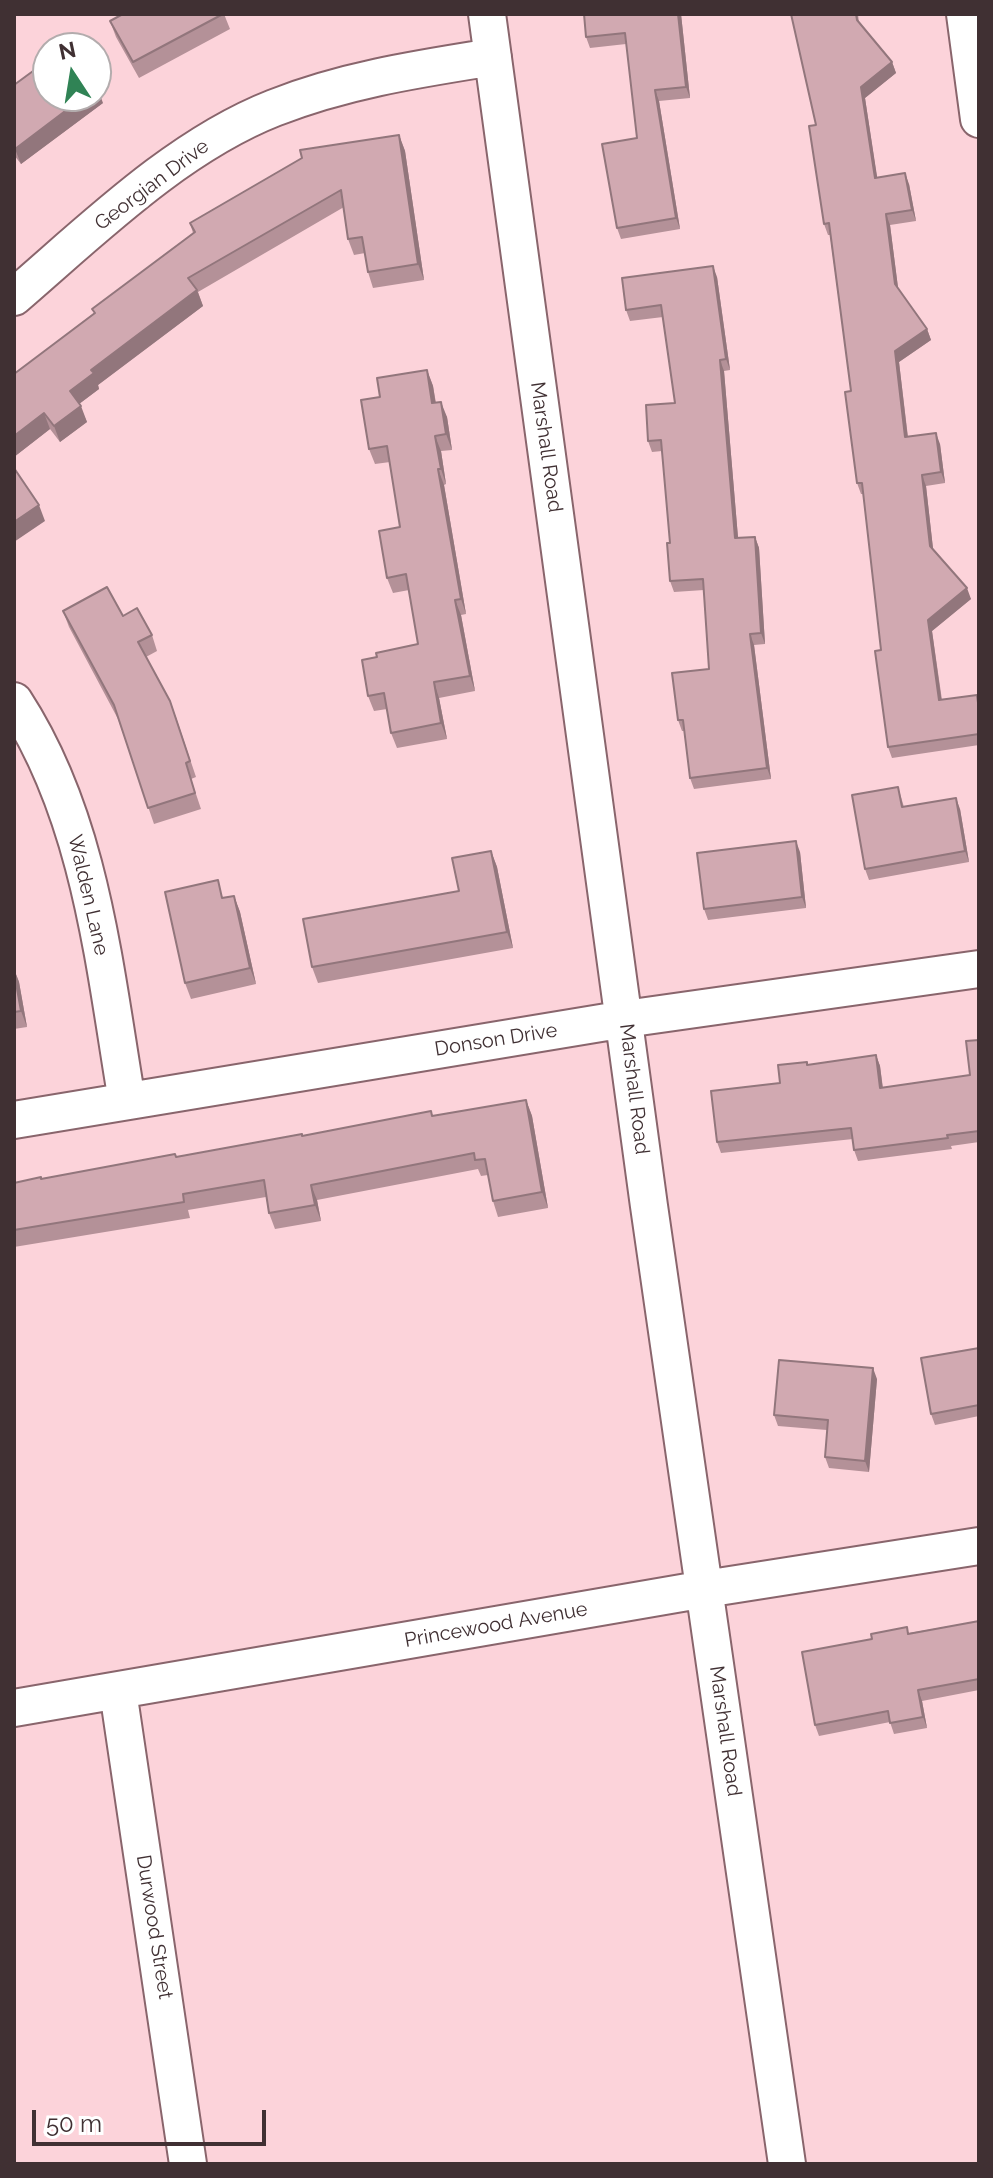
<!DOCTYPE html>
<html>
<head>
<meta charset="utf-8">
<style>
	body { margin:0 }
	#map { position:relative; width:993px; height:2178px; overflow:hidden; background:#fcd3da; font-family:Raleway,sans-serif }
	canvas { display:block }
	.frame { position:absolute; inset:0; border:16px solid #403033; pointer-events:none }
	.north { position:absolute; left:32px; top:32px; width:80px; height:80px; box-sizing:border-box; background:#fff; border:2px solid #b3acad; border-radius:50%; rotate:348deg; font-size:22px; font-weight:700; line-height:32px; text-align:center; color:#403033 }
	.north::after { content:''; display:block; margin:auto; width:28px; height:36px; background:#308355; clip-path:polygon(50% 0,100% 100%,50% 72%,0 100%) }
	.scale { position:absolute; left:32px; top:2110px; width:234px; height:36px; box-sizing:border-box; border:4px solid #403033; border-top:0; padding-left:10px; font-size:24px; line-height:28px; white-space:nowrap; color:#403033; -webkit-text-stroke:6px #fff; paint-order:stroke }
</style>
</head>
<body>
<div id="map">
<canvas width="993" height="2178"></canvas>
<div class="frame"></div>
<div class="north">N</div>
<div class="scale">50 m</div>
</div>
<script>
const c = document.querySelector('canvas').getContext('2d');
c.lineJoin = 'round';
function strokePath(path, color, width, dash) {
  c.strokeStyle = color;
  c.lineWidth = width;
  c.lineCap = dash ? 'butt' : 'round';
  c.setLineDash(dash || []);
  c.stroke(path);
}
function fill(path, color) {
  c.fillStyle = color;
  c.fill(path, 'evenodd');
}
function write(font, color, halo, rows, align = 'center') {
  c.font = font + ' Raleway,sans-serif';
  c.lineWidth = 8;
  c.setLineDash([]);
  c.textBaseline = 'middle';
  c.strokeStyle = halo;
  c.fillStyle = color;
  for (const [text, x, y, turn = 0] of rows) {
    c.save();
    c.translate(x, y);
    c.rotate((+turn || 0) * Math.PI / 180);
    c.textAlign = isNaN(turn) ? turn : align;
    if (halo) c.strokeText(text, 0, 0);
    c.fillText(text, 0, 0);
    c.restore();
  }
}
const minor = new Path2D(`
	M 487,14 L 649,1206 L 787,2164
	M 965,14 L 979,119
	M 14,297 C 92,230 177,146 274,108 C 345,80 418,69 493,57
	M 14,701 C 91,819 104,965 127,1101
	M 14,1120 L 625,1019 L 979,969
	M 118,1691 L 188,2164
	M 14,1708 L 705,1589 L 979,1546`);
strokePath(minor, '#89656c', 40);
strokePath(minor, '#fff', 36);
fill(new Path2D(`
	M 123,14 L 224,14 L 230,29 L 139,78 L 116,37 L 110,21 Z
	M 584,14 L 681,14 L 690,98 L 659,101 L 680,229 L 621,239 L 617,228 L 637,138 L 626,44 L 590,48 L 586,37 Z
	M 791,14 L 858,14 L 859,23 L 892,62 L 896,73 L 865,98 L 877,178 L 909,184 L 916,221 L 890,225 L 898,288 L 927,329 L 931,340 L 899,362 L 908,437 L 940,444 L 945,483 L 926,486 L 933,549 L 971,599 L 932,631 L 942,700 L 977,695 L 979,702 L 979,745 L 892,758 L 888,747 L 881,650 L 863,494 L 861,494 L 857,483 L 851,391 L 830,235 L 828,235 L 824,224 L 816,125 Z
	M 14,85 L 103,103 L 21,164 L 14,155 Z
	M 399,135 L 405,151 L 424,280 L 373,288 L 368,272 L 365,253 L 354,255 L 348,239 L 344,207 L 198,292 L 203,306 L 98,385 L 99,389 L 79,404 L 87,422 L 60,442 L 50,429 L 14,457 L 14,374 L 94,313 L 92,309 L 193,233 L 190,223 Z
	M 717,277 L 730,370 L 724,371 L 738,538 L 755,537 L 759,548 L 765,644 L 754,645 L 771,779 L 694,789 L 690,778 L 684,731 L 682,731 L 678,720 L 709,669 L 704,590 L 674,592 L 670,581 L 670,543 L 662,451 L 652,452 L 648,441 L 675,403 L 663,317 L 630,321 L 626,310 Z
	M 427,370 L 433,386 L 436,403 L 447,417 L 452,450 L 441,451 L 446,484 L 444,485 L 466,614 L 461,615 L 475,691 L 439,698 L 447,739 L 397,748 L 391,733 L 387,709 L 374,711 L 368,696 L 377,657 L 418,644 L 409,590 L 393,593 L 387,578 L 400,527 L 390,462 L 375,464 L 369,449 L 380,397 Z
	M 63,611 L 123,616 L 152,635 L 157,651 L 146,657 L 176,717 L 196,777 L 191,779 L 201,809 L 154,824 L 118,719 L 69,627 Z
	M 898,787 L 904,807 L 960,809 L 969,862 L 869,880 L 865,869 Z
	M 491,851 L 497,867 L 513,948 L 318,983 L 312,967 L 459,891 Z
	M 800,852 L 806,908 L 708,920 L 704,909 Z
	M 234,896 L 240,912 L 256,984 L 191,999 L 185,983 L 224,898 Z
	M 14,969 L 19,982 L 27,1027 L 14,1029 Z
	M 979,1040 L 979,1142 L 951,1146 L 952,1149 L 858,1161 L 854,1150 L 853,1139 L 721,1153 L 717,1142 L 780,1083 L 808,1065 L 876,1055 L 880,1066 L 883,1088 L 970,1075 Z
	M 526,1100 L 532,1116 L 548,1208 L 498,1217 L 493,1201 L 488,1175 L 481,1176 L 478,1169 L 317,1200 L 321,1221 L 275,1229 L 269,1213 L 266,1197 L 188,1210 L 190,1218 L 14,1247 L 14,1183 L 42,1179 L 303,1136 L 431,1111 L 432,1116 Z
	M 979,1348 L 979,1416 L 935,1425 L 931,1414 Z
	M 877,1379 L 869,1472 L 829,1468 L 825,1457 L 827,1430 L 778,1426 L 774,1415 Z
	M 979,1621 L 979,1690 L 922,1701 L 927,1728 L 894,1734 L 890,1722 L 819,1736 L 815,1725 L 909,1633 Z`), '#b49198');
fill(new Path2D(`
	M 678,14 L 681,14 L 690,98 L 686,87 Z
	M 892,62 L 896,73 L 865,98 L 879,189 L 875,178 L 861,87 Z
	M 97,87 L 103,103 L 21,164 L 15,149 L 85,96 L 96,96 Z
	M 655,90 L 659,101 L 680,229 L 676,218 Z
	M 399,135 L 405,151 L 424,280 L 418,264 Z
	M 905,173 L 909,184 L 916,221 L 912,210 Z
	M 886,214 L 890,225 L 899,295 L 895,284 Z
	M 713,266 L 717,277 L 730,370 L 726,359 Z
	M 197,290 L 203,306 L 98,385 L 99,389 L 75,407 L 70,391 L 91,370 Z
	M 927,329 L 931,340 L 899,362 L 909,448 L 905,437 L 895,351 Z
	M 720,360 L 724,371 L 739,549 L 735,538 Z
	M 427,370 L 433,386 L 438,419 L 432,403 Z
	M 441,402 L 447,417 L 452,450 L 446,434 Z
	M 81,406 L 87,422 L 60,442 L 54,426 Z
	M 44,413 L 50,429 L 14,457 L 14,436 Z
	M 936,433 L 940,444 L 945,483 L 941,472 Z
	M 435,436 L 441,451 L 446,484 L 441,469 Z
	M 438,469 L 444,485 L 466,614 L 461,599 Z
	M 922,475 L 926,486 L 934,557 L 930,546 Z
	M 39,505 L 45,521 L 14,542 L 14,522 Z
	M 755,537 L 759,548 L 765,644 L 761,633 Z
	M 967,588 L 971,599 L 932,631 L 943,711 L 939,700 L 928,620 Z
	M 455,600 L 461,615 L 475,691 L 470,676 Z
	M 750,634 L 754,645 L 771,779 L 767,768 Z
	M 434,682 L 439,698 L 447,739 L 441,723 Z
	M 956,798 L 960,809 L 969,862 L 965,851 Z
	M 796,841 L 800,852 L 806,908 L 802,897 Z
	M 491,851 L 497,867 L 513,948 L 507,932 Z
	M 234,896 L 240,912 L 256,984 L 250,968 Z
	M 14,969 L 19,982 L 27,1027 L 21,1011 Z
	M 876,1055 L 880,1066 L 884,1099 L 880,1088 Z
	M 526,1100 L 532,1116 L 548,1208 L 542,1192 Z
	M 311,1185 L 317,1200 L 321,1221 L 315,1205 Z
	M 873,1368 L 877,1379 L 869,1472 L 865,1461 Z
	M 918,1690 L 922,1701 L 927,1728 L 923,1717 Z`), '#92767c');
const building = new Path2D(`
	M 123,14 L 223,14 L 133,62 L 110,21 Z
	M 584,14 L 678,14 L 686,87 L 655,90 L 676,218 L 617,228 L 602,144 L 637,138 L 625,33 L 586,37 Z
	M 791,14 L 856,14 L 857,20 L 892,62 L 861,87 L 875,178 L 905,173 L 912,210 L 886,214 L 895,284 L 927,329 L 895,351 L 905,437 L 936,433 L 941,472 L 922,475 L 930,546 L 967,588 L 928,620 L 939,700 L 977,695 L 979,711 L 979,734 L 888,747 L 875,651 L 881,650 L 862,483 L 857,483 L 845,392 L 851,391 L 829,223 L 824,224 L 809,126 L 816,125 Z
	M 48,60 L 48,96 L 85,96 L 15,149 L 14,147 L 14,85 Z
	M 399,135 L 418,264 L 368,272 L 362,237 L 348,239 L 341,190 L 188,278 L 197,290 L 91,370 L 94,373 L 70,391 L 81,406 L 54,426 L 44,413 L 14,436 L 14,374 L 95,313 L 92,309 L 195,232 L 190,223 L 302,158 L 300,150 Z
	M 713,266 L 726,359 L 720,360 L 735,538 L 755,537 L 761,633 L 750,634 L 767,768 L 690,778 L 683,720 L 678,720 L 672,673 L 709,669 L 703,579 L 670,581 L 667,543 L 670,543 L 661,440 L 648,441 L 646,405 L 675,403 L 661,305 L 626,310 L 622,278 Z
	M 427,370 L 432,403 L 441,402 L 446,434 L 435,436 L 441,469 L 438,469 L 461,599 L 455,600 L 470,676 L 434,682 L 441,723 L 391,733 L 384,693 L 368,696 L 362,660 L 377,657 L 376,653 L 418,644 L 406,574 L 387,578 L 379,531 L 400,527 L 387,446 L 369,449 L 361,400 L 380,397 L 377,378 Z
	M 14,468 L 39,505 L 14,522 Z
	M 107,587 L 123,616 L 137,608 L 152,635 L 138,642 L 170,701 L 190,761 L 186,763 L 195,793 L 148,808 L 114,705 L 63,611 Z
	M 898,787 L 902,807 L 956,798 L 965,851 L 865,869 L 852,795 Z
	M 796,841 L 802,897 L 704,909 L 697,853 Z
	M 491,851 L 507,932 L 312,967 L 303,919 L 459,891 L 452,858 Z
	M 218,880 L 222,898 L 234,896 L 250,968 L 185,983 L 165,892 Z
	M 14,972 L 21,1011 L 14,1012 Z
	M 979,1040 L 979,1131 L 947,1135 L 948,1138 L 854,1150 L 851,1128 L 717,1142 L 711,1091 L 780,1083 L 778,1065 L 807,1062 L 807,1065 L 876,1055 L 880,1088 L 970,1075 L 966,1041 Z
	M 526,1100 L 542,1192 L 493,1201 L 485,1159 L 475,1160 L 474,1153 L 311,1185 L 315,1205 L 269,1213 L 264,1180 L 183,1194 L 184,1202 L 14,1230 L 14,1183 L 41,1177 L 41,1179 L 175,1154 L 176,1157 L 302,1134 L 302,1136 L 431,1111 L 432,1116 Z
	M 979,1348 L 979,1405 L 931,1414 L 921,1358 Z
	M 779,1360 L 873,1368 L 865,1461 L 825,1457 L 828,1420 L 774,1415 Z
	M 979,1621 L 979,1679 L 918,1690 L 923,1717 L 890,1723 L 888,1711 L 815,1725 L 802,1652 L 872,1639 L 871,1634 L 907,1627 L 908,1634 Z`);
fill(building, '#d1a9b1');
strokePath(building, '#92767c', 2);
write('20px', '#403033', '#fff', [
	["Georgian Drive",152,185,-37],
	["Marshall Road",546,447,82],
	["Walden Lane",88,895,77],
	["Donson Drive",496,1040,-9],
	["Marshall Road",634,1089,83],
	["Princewood Avenue",496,1625,-10],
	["Marshall Road",725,1731,82],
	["Durwood Street",154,1927,81]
]);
</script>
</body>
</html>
